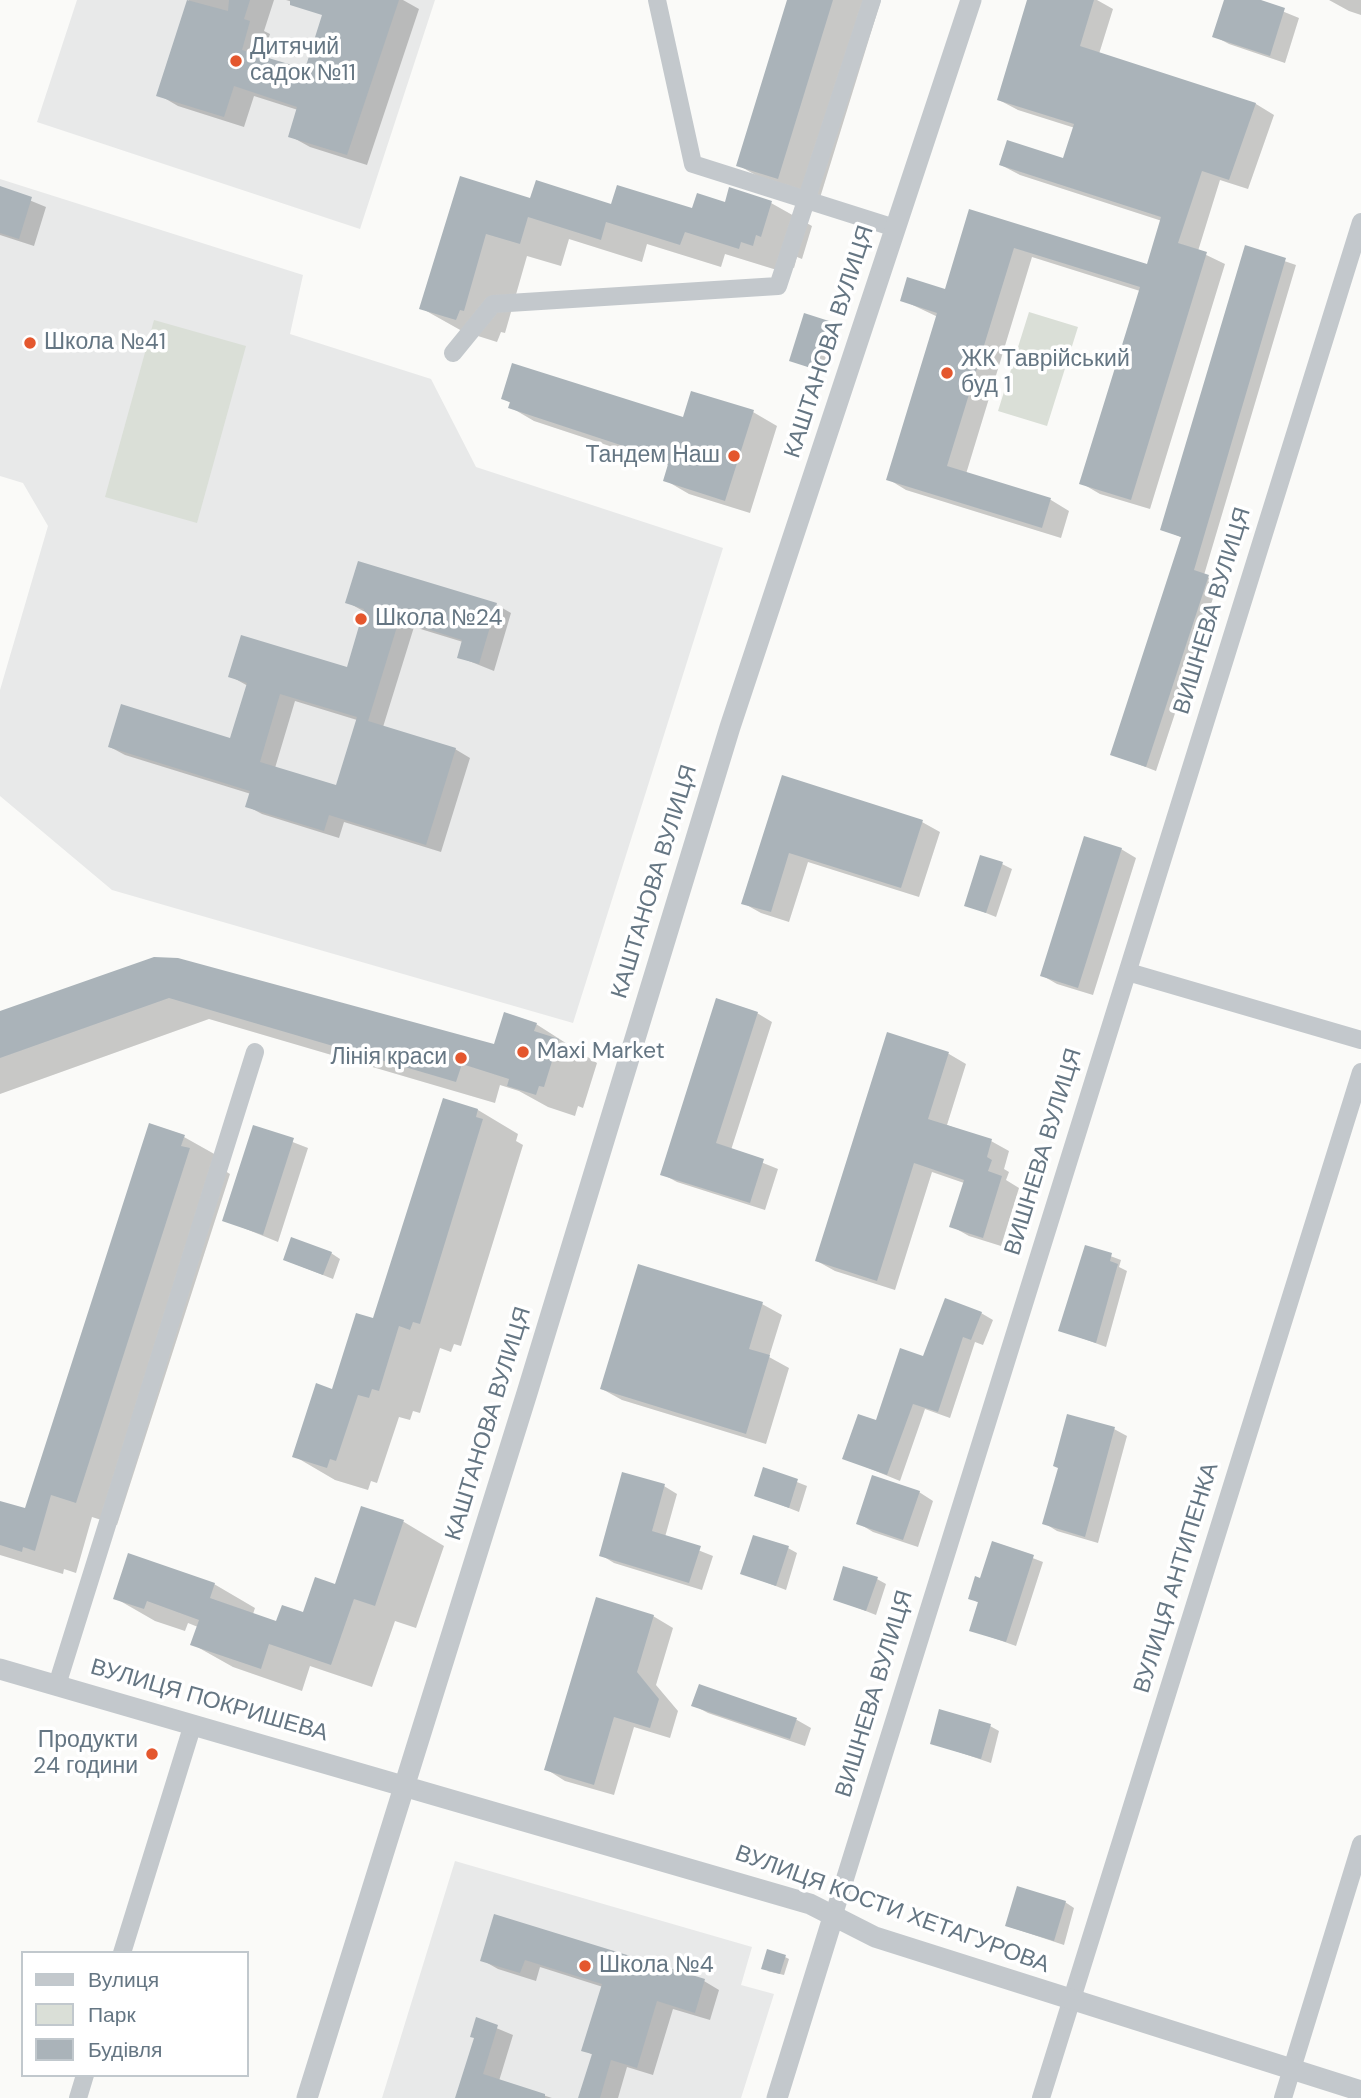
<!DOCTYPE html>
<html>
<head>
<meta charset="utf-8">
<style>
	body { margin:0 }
	#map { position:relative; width:1361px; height:2098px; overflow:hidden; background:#fafaf8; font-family:"DM Sans",sans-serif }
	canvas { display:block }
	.legend { position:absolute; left:21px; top:1951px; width:228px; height:126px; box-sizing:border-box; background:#fff; border:2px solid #c1c8cd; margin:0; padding:9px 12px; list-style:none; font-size:21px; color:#657683 }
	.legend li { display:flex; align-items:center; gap:14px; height:35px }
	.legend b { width:35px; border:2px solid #c1c8cd }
</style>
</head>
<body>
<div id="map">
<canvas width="1361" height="2098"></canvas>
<ul class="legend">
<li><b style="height:9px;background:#c3c8cc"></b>Вулиця</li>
<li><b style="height:19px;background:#dadfd7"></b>Парк</li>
<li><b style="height:19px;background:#aab3b9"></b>Будівля</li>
</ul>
</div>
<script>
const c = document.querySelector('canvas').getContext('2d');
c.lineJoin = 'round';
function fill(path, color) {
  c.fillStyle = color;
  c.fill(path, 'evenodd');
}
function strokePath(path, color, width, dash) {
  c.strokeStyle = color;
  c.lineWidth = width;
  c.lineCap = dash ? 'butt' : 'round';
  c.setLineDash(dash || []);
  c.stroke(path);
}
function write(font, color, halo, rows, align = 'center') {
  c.font = font + ' "DM Sans",sans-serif';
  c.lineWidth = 7;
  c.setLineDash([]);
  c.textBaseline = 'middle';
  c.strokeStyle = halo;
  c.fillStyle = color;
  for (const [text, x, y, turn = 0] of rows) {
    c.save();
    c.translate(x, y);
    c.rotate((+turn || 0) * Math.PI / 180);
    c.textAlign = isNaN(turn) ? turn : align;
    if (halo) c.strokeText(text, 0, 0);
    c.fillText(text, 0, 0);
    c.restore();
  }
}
fill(new Path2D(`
	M 77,0 L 435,0 L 360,229 L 37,122 Z
	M 0,179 L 303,275 L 290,334 L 431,379 L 476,467 L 723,548 L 573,1023 L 112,890 L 0,796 L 0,690 L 48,526 L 23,483 L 0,476 Z
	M 455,1861 L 752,1947 L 741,1985 L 774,1994 L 741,2098 L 382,2098 Z`), '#e8e9e9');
fill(new Path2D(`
	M 1029,312 L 1078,327 L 1047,426 L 998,411 Z
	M 154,320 L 246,346 L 197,523 L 105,497 Z`), '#dadfd7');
fill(new Path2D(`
	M 189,0 L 274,0 L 264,31 L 270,34 L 262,58 L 306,72 L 324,16 L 316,9 L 286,0 L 403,0 L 419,9 L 367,165 L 310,147 L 290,136 L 298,110 L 254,96 L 244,127 L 178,106 L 159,95 Z
	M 788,0 L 881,0 L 819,201 L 778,188 L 738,165 Z
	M 1029,0 L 1097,0 L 1113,9 L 1099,54 L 1256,104 L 1274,115 L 1248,189 L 1220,180 L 1198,251 L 1225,264 L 1150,509 L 1100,494 L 1081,483 L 1140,291 L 1032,257 L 966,474 L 1051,500 L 1069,511 L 1061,538 L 906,490 L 888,479 L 938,317 L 902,300 L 946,291 L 971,211 L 1148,266 L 1162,221 L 1020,175 L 1001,165 L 1065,161 L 1075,128 L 1018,110 L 999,100 Z
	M 1226,0 L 1255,0 L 1299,18 L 1285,63 L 1229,44 L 1214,36 Z
	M 1329,0 L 1361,0 L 1361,15 L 1349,11 Z
	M 461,178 L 532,200 L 693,210 L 726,204 L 771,203 L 812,226 L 802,259 L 797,257 L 794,268 L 782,264 L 780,271 L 725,254 L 721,267 L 647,244 L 642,262 L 569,239 L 561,266 L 527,256 L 505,333 L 501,332 L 497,342 L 462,331 L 421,308 Z
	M 0,188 L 46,207 L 34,246 L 0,235 Z
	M 1246,248 L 1296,265 L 1204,575 L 1218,583 L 1156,771 L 1112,754 L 1183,538 L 1162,529 Z
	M 806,315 L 838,328 L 824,373 L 791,360 Z
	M 503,399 L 684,420 L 753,412 L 777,426 L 750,513 L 689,494 L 665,480 L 670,466 L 534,421 L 510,407 L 511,403 Z
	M 359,563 L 497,605 L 511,613 L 494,671 L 459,657 L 463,642 L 414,627 L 383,727 L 455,749 L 470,758 L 441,852 L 344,822 L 339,838 L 262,814 L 247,806 L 251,794 L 125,755 L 110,747 L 232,740 L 248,686 L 230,676 L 348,670 L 365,612 L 347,602 ZM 295,701 L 357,720 L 337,787 L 275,768 Z
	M 783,777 L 922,822 L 940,832 L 919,897 L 808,862 L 789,922 L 761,913 L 743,903 Z
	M 1121,849 L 1136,858 L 1093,995 L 1057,984 L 1043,976 Z
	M 1002,864 L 1012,869 L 996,917 L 966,905 Z
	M 154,959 L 495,1046 L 536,1024 L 597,1063 L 583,1108 L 578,1106 L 575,1116 L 548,1107 L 519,1091 L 500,1085 L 495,1103 L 209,1019 L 0,1094 L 0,1013 Z
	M 757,1013 L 772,1022 L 731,1150 L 778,1169 L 765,1210 L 677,1182 L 662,1174 Z
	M 888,1034 L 949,1054 L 966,1064 L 947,1125 L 991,1141 L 1009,1151 L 1004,1169 L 1009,1172 L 1006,1180 L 1019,1188 L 1001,1246 L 969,1236 L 951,1226 L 964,1183 L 932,1172 L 895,1290 L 835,1271 L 817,1261 Z
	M 444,1100 L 478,1110 L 518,1134 L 516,1141 L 523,1145 L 461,1346 L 454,1344 L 451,1352 L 440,1348 L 420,1413 L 413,1411 L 410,1420 L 399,1417 L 377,1483 L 371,1481 L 368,1490 L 335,1480 L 294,1456 L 374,1320 Z
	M 254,1127 L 308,1148 L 278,1242 L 224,1220 Z
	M 184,1137 L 225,1160 L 222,1169 L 230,1174 L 117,1525 L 92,1517 L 76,1573 L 64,1569 L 63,1574 L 0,1555 L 0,1502 L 26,1511 Z
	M 1086,1247 L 1121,1260 L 1119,1267 L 1127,1271 L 1106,1347 L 1060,1330 Z
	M 331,1253 L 340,1259 L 333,1279 L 285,1260 Z
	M 762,1304 L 782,1315 L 769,1357 L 789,1368 L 766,1444 L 622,1400 L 602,1389 Z
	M 981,1313 L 993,1320 L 983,1345 L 975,1342 L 950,1418 L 925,1409 L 900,1481 L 844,1458 L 877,1423 L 924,1358 Z
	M 1114,1429 L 1127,1436 L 1098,1543 L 1057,1531 L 1044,1523 L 1059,1468 Z
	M 764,1469 L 807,1486 L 799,1512 L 756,1495 Z
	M 664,1486 L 677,1494 L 665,1537 L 713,1556 L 702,1590 L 614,1563 L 601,1555 Z
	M 919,1492 L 933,1501 L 918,1547 L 873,1532 L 858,1523 Z
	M 362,1508 L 404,1522 L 444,1546 L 416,1628 L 395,1621 L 372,1687 L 310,1666 L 302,1691 L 233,1667 L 192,1644 L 198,1627 L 188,1623 L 185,1631 L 155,1621 L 115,1598 L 214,1584 L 255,1608 L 253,1614 L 278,1623 L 304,1614 L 336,1586 Z
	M 993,1543 L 1043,1562 L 1016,1646 L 971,1630 L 979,1603 L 970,1598 L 982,1580 Z
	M 788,1548 L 797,1553 L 786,1590 L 742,1573 Z
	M 877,1579 L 886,1584 L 876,1615 L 835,1599 Z
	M 653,1616 L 673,1628 L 656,1685 L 678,1711 L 670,1738 L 634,1727 L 614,1795 L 565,1781 L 546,1769 Z
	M 700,1686 L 797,1720 L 811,1728 L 805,1746 L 708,1713 L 693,1705 Z
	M 990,1726 L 999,1731 L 991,1763 L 932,1743 Z
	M 1065,1902 L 1074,1908 L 1064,1945 L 1007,1926 Z
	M 495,1917 L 704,1981 L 719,1990 L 710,2020 L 673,2009 L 653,2075 L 627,2067 L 618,2098 L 580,2098 L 593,2055 L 584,2050 L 603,1987 L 540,1967 L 536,1981 L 498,1969 L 482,1960 Z
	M 785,1957 L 789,1959 L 784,1975 L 767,1971 Z
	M 477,2020 L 513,2035 L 499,2081 L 552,2098 L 457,2098 L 476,2038 Z`), '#0003');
fill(new Path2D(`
	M 187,0 L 228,11 L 229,0 L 250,0 L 244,19 L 250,21 L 242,50 L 305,69 L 322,15 L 290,5 L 290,0 L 399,0 L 347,155 L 288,137 L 297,107 L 234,86 L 224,117 L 156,96 Z
	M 787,0 L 833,0 L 778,179 L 736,166 Z
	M 1027,0 L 1094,0 L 1080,46 L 1256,103 L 1229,180 L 1202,171 L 1178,243 L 1207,252 L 1131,500 L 1079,484 L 1140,287 L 1014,248 L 947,466 L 1051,498 L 1042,528 L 886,480 L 937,313 L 900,301 L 907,277 L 945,289 L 969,209 L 1147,264 L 1161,217 L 999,165 L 1007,140 L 1063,158 L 1074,124 L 997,100 Z
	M 1224,0 L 1261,0 L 1285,8 L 1270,56 L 1212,37 Z
	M 460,176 L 530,198 L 536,180 L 611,204 L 617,185 L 692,208 L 697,193 L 725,202 L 729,187 L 772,201 L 761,237 L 756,235 L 753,246 L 741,242 L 739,249 L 685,232 L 680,245 L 606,222 L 601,240 L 528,217 L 520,244 L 486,234 L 464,311 L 460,310 L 456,320 L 419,309 Z
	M 0,186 L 32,197 L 19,239 L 0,233 Z
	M 1245,245 L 1286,258 L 1194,570 L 1209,575 L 1146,767 L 1110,755 L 1181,537 L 1160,530 Z
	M 804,313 L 829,321 L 814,369 L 789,361 Z
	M 512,363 L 683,417 L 691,391 L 754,410 L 725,501 L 663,481 L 669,461 L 508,408 L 510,402 L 501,399 Z
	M 358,561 L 497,603 L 479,664 L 457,658 L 462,640 L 399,620 L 368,721 L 456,748 L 426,845 L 329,815 L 324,831 L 245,807 L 250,791 L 108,747 L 121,704 L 230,738 L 247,683 L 228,677 L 241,635 L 347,667 L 364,609 L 345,603 ZM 280,694 L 357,717 L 336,785 L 260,762 Z
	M 782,775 L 923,820 L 901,888 L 789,853 L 771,912 L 741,904 Z
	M 1084,836 L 1122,848 L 1078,988 L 1040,976 Z
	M 980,855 L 1003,862 L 986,913 L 964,906 Z
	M 154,957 L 178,958 L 494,1044 L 504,1012 L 537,1023 L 534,1031 L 559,1039 L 544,1087 L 539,1086 L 536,1095 L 507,1086 L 509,1079 L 462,1064 L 456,1082 L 169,998 L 0,1058 L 0,1011 Z
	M 716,998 L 758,1012 L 716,1143 L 764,1159 L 750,1203 L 660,1175 Z
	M 887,1032 L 949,1052 L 928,1119 L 992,1139 L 987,1157 L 992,1160 L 988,1171 L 1002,1176 L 983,1238 L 949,1227 L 964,1180 L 914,1163 L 877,1281 L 815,1261 Z
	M 443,1098 L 478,1109 L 476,1117 L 483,1119 L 420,1324 L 413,1322 L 410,1330 L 399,1326 L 379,1391 L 372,1389 L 369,1398 L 358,1395 L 336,1461 L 330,1459 L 327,1468 L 292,1457 L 316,1383 L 332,1389 L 356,1313 L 373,1318 Z
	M 149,1123 L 185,1135 L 181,1146 L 190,1148 L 76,1503 L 51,1495 L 35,1551 L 23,1547 L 22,1552 L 0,1545 L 0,1501 L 25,1508 Z
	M 253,1125 L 294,1138 L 263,1235 L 222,1221 Z
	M 291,1237 L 332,1252 L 323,1275 L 283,1260 Z
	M 1085,1245 L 1112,1253 L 1110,1261 L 1118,1264 L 1096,1343 L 1058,1331 Z
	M 638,1264 L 763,1302 L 749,1349 L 770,1355 L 746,1434 L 600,1389 Z
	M 945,1298 L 982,1312 L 971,1340 L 963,1337 L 938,1412 L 913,1404 L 887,1475 L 842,1459 L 858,1414 L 876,1420 L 900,1348 L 923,1356 Z
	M 1067,1414 L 1115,1427 L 1085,1537 L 1042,1524 L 1058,1468 L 1053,1466 Z
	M 763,1467 L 798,1479 L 789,1508 L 754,1496 Z
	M 622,1472 L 665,1484 L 652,1531 L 701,1546 L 689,1583 L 599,1556 Z
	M 872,1475 L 920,1491 L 903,1540 L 856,1524 Z
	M 361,1506 L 404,1520 L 375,1606 L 354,1599 L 331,1665 L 269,1644 L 261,1669 L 190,1645 L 199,1620 L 147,1601 L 144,1609 L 113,1599 L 128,1553 L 215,1583 L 210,1598 L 276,1621 L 282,1605 L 303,1612 L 315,1577 L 335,1584 Z
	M 753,1535 L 789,1546 L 776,1586 L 740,1574 Z
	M 992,1541 L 1034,1555 L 1006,1642 L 969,1631 L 978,1602 L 968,1599 L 975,1576 L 980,1578 Z
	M 843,1566 L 878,1577 L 866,1611 L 833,1600 Z
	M 596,1597 L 654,1615 L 637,1672 L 659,1699 L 650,1728 L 614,1717 L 594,1785 L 544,1770 Z
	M 699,1684 L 797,1718 L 790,1739 L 691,1706 Z
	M 939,1709 L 991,1724 L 981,1759 L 930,1744 Z
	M 1017,1886 L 1066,1901 L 1054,1941 L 1005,1926 Z
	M 494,1914 L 705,1979 L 695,2013 L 657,2001 L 637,2068 L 611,2060 L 600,2098 L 578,2098 L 592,2054 L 581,2051 L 602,1984 L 525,1960 L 520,1973 L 480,1961 Z
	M 767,1949 L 786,1955 L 780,1974 L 761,1969 Z
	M 476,2017 L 498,2025 L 483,2074 L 545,2094 L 545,2098 L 455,2098 L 474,2038 L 470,2037 Z`), '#aab3b9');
strokePath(new Path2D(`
	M 657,0 L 693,164 L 895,228
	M 453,353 L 493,304 L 778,286 L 872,0
	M 1128,972 L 1361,1040
	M 57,1685 L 255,1052
	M 834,1914 L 1361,222
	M 122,1953 L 193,1724
	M 78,2098 L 85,2075
	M 1041,2098 L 1361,1072
	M 1283,2098 L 1361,1844`), '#c3c8cc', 18);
strokePath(new Path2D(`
	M 0,1669 L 810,1904 L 875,1937 L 1361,2091
	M 307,2098 L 527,1393 L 730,727 L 971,0
	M 777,2098 L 834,1914`), '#c3c8cc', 21);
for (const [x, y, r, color] of [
	[236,61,7,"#e4572e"],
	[30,343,7,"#e4572e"],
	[947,373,7,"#e4572e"],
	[734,456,7,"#e4572e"],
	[361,619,7,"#e4572e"],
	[523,1052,7,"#e4572e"],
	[461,1058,7,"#e4572e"],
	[152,1754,7,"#e4572e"],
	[585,1966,7,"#e4572e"]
]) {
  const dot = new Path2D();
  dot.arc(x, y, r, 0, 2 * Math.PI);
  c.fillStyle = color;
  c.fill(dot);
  strokePath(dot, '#fff', 2.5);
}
write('23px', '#657683', '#fff', [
	["Дитячий",250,48],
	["садок №11",250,74],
	["Школа №41",44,343],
	["ЖК Таврійський",961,360],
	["буд 1",961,386],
	["Тандем Наш",720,456,"right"],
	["Школа №24",375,619],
	["Maxi Market",537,1052],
	["Лінія краси",447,1058,"right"],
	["Продукти",138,1741,"right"],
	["24 години",138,1767,"right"],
	["Школа №4",599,1966]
], 'left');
write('23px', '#657683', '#fff', [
	["КАШТАНОВА ВУЛИЦЯ",830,342,-72],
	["ВИШНЕВА ВУЛИЦЯ",1213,611,-73],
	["КАШТАНОВА ВУЛИЦЯ",655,882,-73],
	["ВИШНЕВА ВУЛИЦЯ",1044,1152,-73],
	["КАШТАНОВА ВУЛИЦЯ",489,1424,-73],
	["ВУЛИЦЯ АНТИПЕНКА",1177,1578,-73],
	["ВИШНЕВА ВУЛИЦЯ",875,1694,-73],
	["ВУЛИЦЯ ПОКРИШЕВА",209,1701,16],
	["ВУЛИЦЯ КОСТИ ХЕТАГУРОВА",892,1910,20]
]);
</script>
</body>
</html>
